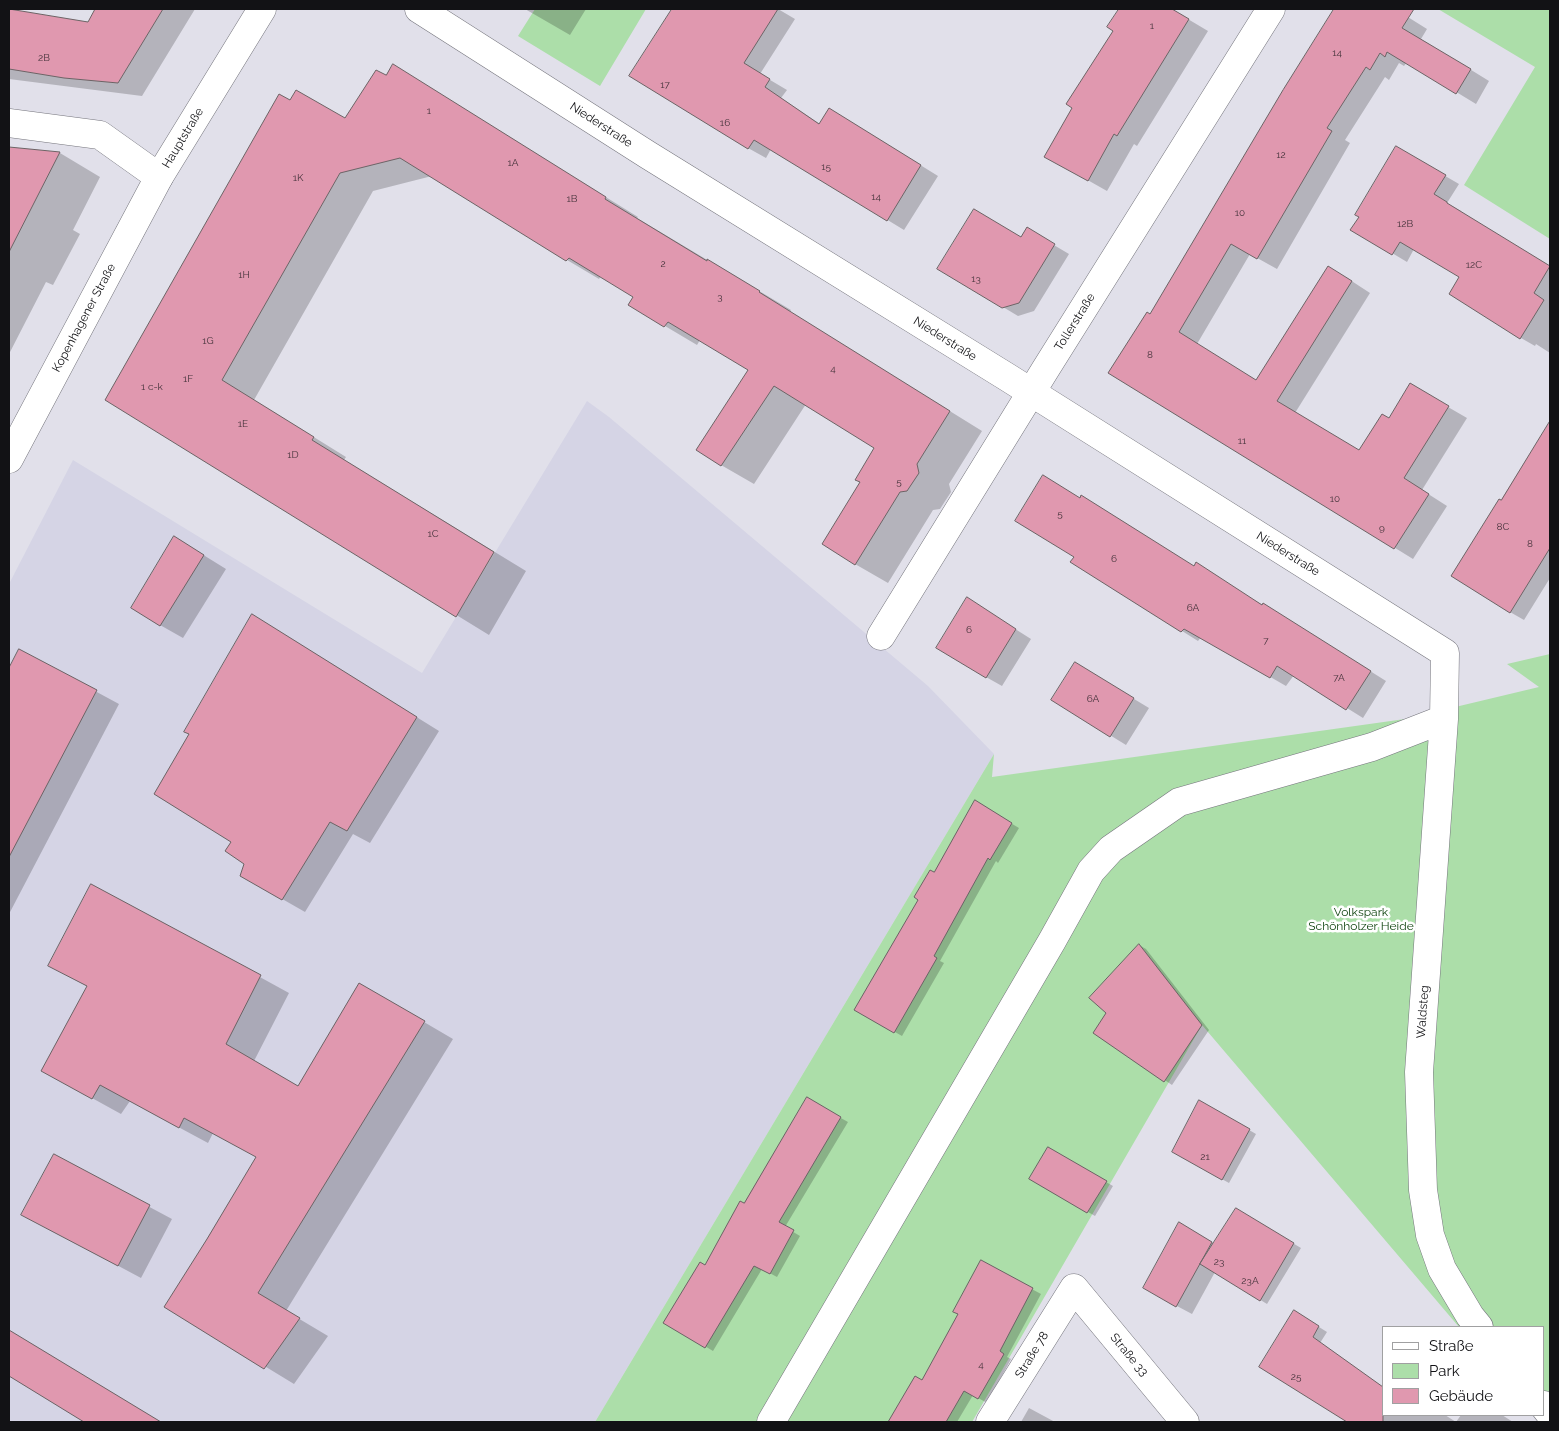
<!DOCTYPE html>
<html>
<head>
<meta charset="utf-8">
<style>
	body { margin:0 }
	#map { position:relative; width:1559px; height:1431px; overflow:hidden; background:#e1e0ea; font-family:Raleway,sans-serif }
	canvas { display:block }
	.frame { position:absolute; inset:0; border:10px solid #121215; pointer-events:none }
	.legend { position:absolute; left:1382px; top:1326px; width:162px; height:90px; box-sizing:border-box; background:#fff; border:1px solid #a0a0a1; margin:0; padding:6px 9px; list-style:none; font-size:15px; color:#121215 }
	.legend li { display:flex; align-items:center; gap:10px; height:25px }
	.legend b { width:25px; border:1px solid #a0a0a1 }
</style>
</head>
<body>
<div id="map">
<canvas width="1559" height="1431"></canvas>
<div class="frame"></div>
<ul class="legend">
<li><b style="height:6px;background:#fff"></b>Straße</li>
<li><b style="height:14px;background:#acdea9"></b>Park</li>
<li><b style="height:14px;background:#e098af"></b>Gebäude</li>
</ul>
</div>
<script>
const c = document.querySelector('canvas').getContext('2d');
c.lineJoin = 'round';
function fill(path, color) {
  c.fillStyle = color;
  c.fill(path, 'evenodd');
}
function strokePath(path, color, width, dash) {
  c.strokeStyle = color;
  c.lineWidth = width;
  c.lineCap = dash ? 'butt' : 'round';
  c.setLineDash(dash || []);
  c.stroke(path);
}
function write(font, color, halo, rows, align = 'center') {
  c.font = font + ' Raleway,sans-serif';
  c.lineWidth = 5;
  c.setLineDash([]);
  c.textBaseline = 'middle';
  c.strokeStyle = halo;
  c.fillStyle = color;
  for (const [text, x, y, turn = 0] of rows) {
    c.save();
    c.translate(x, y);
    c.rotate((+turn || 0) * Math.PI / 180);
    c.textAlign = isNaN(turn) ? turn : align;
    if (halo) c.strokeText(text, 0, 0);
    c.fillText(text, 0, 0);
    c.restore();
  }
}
fill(new Path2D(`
	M 587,401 L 609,417 L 928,686 L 994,754 L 595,1422 L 9,1422 L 9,584 L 73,460 L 422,673 Z`), '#d5d4e5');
fill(new Path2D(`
	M 535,9 L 646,9 L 600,86 L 518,36 Z
	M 1438,9 L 1550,9 L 1550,239 L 1464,185 L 1535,67 Z
	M 1550,654 L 1550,1400 L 1543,1395 L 1543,1327 L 1459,1327 L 1202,1025 L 972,1422 L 595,1422 L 994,754 L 992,777 L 1405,719 L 1539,687 L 1507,664 Z`), '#acdea9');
fill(new Path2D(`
	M 97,9 L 195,9 L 142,96 L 9,79 L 9,10 L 88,23 Z
	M 525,9 L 586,9 L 570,35 Z
	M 711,9 L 778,9 L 795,19 L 760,74 L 787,90 L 781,98 L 820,124 L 846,119 L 938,176 L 904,230 L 771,149 L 766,158 L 748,148 L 692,39 Z
	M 1129,9 L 1171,9 L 1208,31 L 1137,146 L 1134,144 L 1107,191 L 1045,156 L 1074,107 L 1068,103 Z
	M 1336,9 L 1395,9 L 1427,29 L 1421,39 L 1489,81 L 1476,104 L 1407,62 L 1404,66 L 1399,63 L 1389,80 L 1385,77 L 1345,140 L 1350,143 L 1277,269 L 1250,254 L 1197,344 L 1256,381 L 1347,278 L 1370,293 L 1295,413 L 1360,452 L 1389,420 L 1410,385 L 1467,418 L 1422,490 L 1447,506 L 1413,559 L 1110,372 L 1150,315 L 1284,90 Z
	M 387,77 L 425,85 L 638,217 L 637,218 L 791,310 L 790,312 L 982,431 L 949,484 L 951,492 L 940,509 L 933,510 L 888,583 L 855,564 L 862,482 L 876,448 L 806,404 L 754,484 L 721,465 L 750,370 L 700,340 L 697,345 L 665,326 L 629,305 L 635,296 L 601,276 L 599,279 L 567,260 L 432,176 L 373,191 L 254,400 L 346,457 L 344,460 L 526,571 L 489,635 L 106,400 L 291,102 L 346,120 Z
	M 9,148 L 60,153 L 100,177 L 73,230 L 80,234 L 53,285 L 46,282 L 9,354 Z
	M 1397,148 L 1459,184 L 1447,203 L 1461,211 L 1460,212 L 1550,267 L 1550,353 L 1536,344 L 1535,346 L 1521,338 L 1451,294 L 1461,277 L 1414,249 L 1407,262 L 1352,229 Z
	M 1042,238 L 1069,254 L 1034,311 L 1018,316 L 1003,307 L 1021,239 Z
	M 1550,424 L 1550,578 L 1524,620 L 1510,612 L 1502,502 Z
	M 197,551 L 226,569 L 183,638 L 160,625 Z
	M 1072,562 L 1195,567 L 1279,614 L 1386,681 L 1363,718 L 1294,675 L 1286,686 L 1201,637 L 1198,641 Z
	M 982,608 L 1031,639 L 1002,686 L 986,677 Z
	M 275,629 L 439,731 L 370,843 L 353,834 L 305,912 L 242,876 L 246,864 L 233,841 L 190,734 Z
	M 19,650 L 119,704 L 9,914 L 9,671 Z
	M 1091,673 L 1149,708 L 1126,745 L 1053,700 Z
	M 975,802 L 1019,828 L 998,863 L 996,861 L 940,961 L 944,963 L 902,1036 L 856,1010 L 935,874 Z
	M 92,885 L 289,993 L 254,1061 L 299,1087 L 359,984 L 453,1039 L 286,1311 L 328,1336 L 294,1384 L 166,1306 L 257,1157 L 213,1133 L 208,1143 L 130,1101 L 121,1114 L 72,1087 L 88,987 L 49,965 Z
	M 1139,945 L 1146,949 L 1209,1030 L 1172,1085 L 1095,1033 L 1108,1012 Z
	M 807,1099 L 848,1122 L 785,1227 L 800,1236 L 777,1277 L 762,1269 L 713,1351 L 665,1322 L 706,1266 Z
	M 1199,1101 L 1256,1134 L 1229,1183 L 1173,1152 Z
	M 1048,1149 L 1113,1186 L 1095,1216 L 1031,1179 Z
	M 54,1156 L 172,1219 L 141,1278 L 23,1215 Z
	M 1237,1210 L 1301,1248 L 1267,1304 L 1215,1272 L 1192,1314 L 1160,1297 L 1180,1224 L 1215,1244 Z
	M 982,1262 L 1041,1294 L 1007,1357 L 1011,1359 L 987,1403 L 973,1395 L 957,1422 L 889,1422 L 916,1378 L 922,1381 L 959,1314 Z
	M 1303,1317 L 1327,1332 L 1320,1343 L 1383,1415 L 1445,1415 L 1456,1422 L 1461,1415 L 1502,1415 L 1513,1422 L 1349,1422 L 1261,1366 Z
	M 9,1331 L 160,1422 L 87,1422 L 9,1375 Z
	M 1029,1408 L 1055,1422 L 1021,1422 Z`), '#0003');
const building = new Path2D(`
	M 9,9 L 88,22 L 95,9 L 163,9 L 118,83 L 64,78 L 9,69 Z
	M 672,9 L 778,9 L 744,63 L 770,79 L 765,87 L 819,124 L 829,108 L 921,165 L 887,221 L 754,140 L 748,149 L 629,76 Z
	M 1119,9 L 1172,9 L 1189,19 L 1117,136 L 1114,134 L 1088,181 L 1044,157 L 1072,108 L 1066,104 L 1113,31 L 1107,27 Z
	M 1334,9 L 1414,9 L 1402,28 L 1471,69 L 1456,94 L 1387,52 L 1385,57 L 1380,53 L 1370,70 L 1366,67 L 1327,128 L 1332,131 L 1257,259 L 1231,244 L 1179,332 L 1256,380 L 1328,266 L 1352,281 L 1277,401 L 1359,450 L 1382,414 L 1389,418 L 1410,383 L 1449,406 L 1404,478 L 1429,494 L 1394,549 L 1108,373 L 1147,312 L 1150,314 L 1283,90 Z
	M 393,64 L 606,197 L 605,199 L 707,261 L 707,259 L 760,291 L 759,292 L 950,411 L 917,464 L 919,473 L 907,491 L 900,492 L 855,565 L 822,544 L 860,482 L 855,480 L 874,448 L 774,386 L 721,466 L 696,450 L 748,370 L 668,322 L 664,327 L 628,305 L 633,297 L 569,258 L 566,261 L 400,158 L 340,173 L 222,380 L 314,437 L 312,440 L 494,552 L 456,617 L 105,400 L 279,94 L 290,100 L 296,90 L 345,118 L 376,70 L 386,75 Z
	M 1396,146 L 1446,175 L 1434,194 L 1447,202 L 1447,203 L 1550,266 L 1534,293 L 1544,300 L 1520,339 L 1449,294 L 1459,277 L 1400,242 L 1392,255 L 1350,230 L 1359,217 L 1355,215 Z
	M 9,147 L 60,152 L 9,252 Z
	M 974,209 L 1021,237 L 1027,227 L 1055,244 L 1019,303 L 1002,308 L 937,269 Z
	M 1550,421 L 1550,548 L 1510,613 L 1451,576 L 1499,499 L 1501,500 Z
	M 1043,475 L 1080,498 L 1081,495 L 1194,566 L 1196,562 L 1262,605 L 1263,603 L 1371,671 L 1346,710 L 1277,666 L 1270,678 L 1184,629 L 1181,632 L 1070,562 L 1074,557 L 1015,521 Z
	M 174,536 L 204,555 L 160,626 L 131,608 Z
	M 967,597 L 1016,629 L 986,678 L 936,648 Z
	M 252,614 L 417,717 L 347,831 L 330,822 L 282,900 L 240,876 L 244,864 L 225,851 L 231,842 L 154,794 L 189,734 L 184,732 Z
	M 19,649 L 97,690 L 9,857 L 9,668 Z
	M 1075,662 L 1134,698 L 1110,737 L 1051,700 Z
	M 975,800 L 1012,823 L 990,860 L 988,858 L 934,956 L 937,958 L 894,1033 L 854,1010 L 918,900 L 914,897 L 930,870 L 934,872 Z
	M 91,884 L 261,975 L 226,1044 L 298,1086 L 359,983 L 425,1021 L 258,1293 L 300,1318 L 264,1369 L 164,1307 L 207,1239 L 256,1157 L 184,1118 L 179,1128 L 100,1085 L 92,1099 L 41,1071 L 87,986 L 48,966 Z
	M 1139,944 L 1202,1025 L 1164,1082 L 1093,1033 L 1106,1013 L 1089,998 Z
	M 807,1097 L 841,1117 L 779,1222 L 794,1230 L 770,1274 L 754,1266 L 705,1348 L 663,1323 L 700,1262 L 705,1265 L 740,1201 L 744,1203 Z
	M 1199,1100 L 1250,1129 L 1222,1180 L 1172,1152 Z
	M 1048,1147 L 1107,1181 L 1087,1213 L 1029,1179 Z
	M 54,1154 L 150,1205 L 118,1266 L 21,1215 Z
	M 1236,1208 L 1294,1243 L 1260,1301 L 1200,1264 Z
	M 1179,1222 L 1212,1242 L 1176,1307 L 1143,1288 Z
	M 981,1260 L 1033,1288 L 1000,1351 L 1004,1354 L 978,1399 L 964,1391 L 946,1422 L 888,1422 L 915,1376 L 922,1380 L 958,1314 L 953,1312 Z
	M 1294,1310 L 1319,1326 L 1313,1337 L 1383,1387 L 1383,1422 L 1347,1422 L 1259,1367 Z
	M 9,1330 L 161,1422 L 84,1422 L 9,1376 Z`);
fill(building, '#e098af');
strokePath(building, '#6c6365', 1);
const minor = new Path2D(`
	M 419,9 L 648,155 L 1007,377 L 1445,653 L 1444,719 L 1419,1072 L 1423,1190 L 1430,1235 L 1442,1269 L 1470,1316 L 1479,1327
	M 9,123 L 100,135 L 159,177
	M 881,636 L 1045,370 L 1271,9
	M 1543,1405 L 1550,1414
	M 771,1422 L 1052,941 L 1091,871 L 1111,849 L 1179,802 L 1372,747 L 1444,719
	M 990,1422 L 1074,1288 L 1185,1422`);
const major = new Path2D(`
	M 9,459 L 159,177 L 262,9`);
strokePath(minor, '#74747c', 29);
strokePath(major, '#74747c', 29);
strokePath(minor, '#fff', 28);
strokePath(major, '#fff', 28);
write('10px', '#46343c', null, [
	["1",1152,26],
	["14",1337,53],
	["2B",44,58],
	["17",665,85],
	["1",429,111],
	["16",725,123],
	["12",1281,155],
	["1A",513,163],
	["15",826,167],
	["1K",298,178],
	["14",876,197],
	["1B",572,199],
	["10",1240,213],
	["12B",1405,224],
	["2",663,264],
	["12C",1474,265],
	["1H",244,275],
	["13",976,279],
	["3",720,297],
	["1G",208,341],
	["8",1150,355],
	["4",833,369],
	["1F",188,379],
	["1 c-k",152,387],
	["1E",243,424],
	["11",1242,441],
	["1D",293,455],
	["5",899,482],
	["10",1335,499],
	["5",1060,514],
	["8C",1503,527],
	["9",1382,528],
	["1C",433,534],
	["8",1530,544],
	["6",1114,559],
	["6A",1193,608],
	["6",969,630],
	["7",1266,641],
	["7A",1339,678],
	["6A",1093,699],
	["21",1205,1157],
	["23",1219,1262],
	["23A",1250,1281],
	["4",981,1365],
	["25",1296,1377]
]);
write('12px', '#121215', '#fff', [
	["Niederstraße",601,125,33],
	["Hauptstraße",183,138,-59],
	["Kopenhagener Straße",84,318,-62],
	["Tollerstraße",1075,322,-58],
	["Niederstraße",945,339,32],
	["Niederstraße",1288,554,32],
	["Waldsteg",1423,1012,-86],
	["Straße 78",1032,1355,-58],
	["Straße 33",1129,1355,50]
]);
write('12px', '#124512', '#fff', [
	["Volkspark",1361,912],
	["Schönholzer Heide",1361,926]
]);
</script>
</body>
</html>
